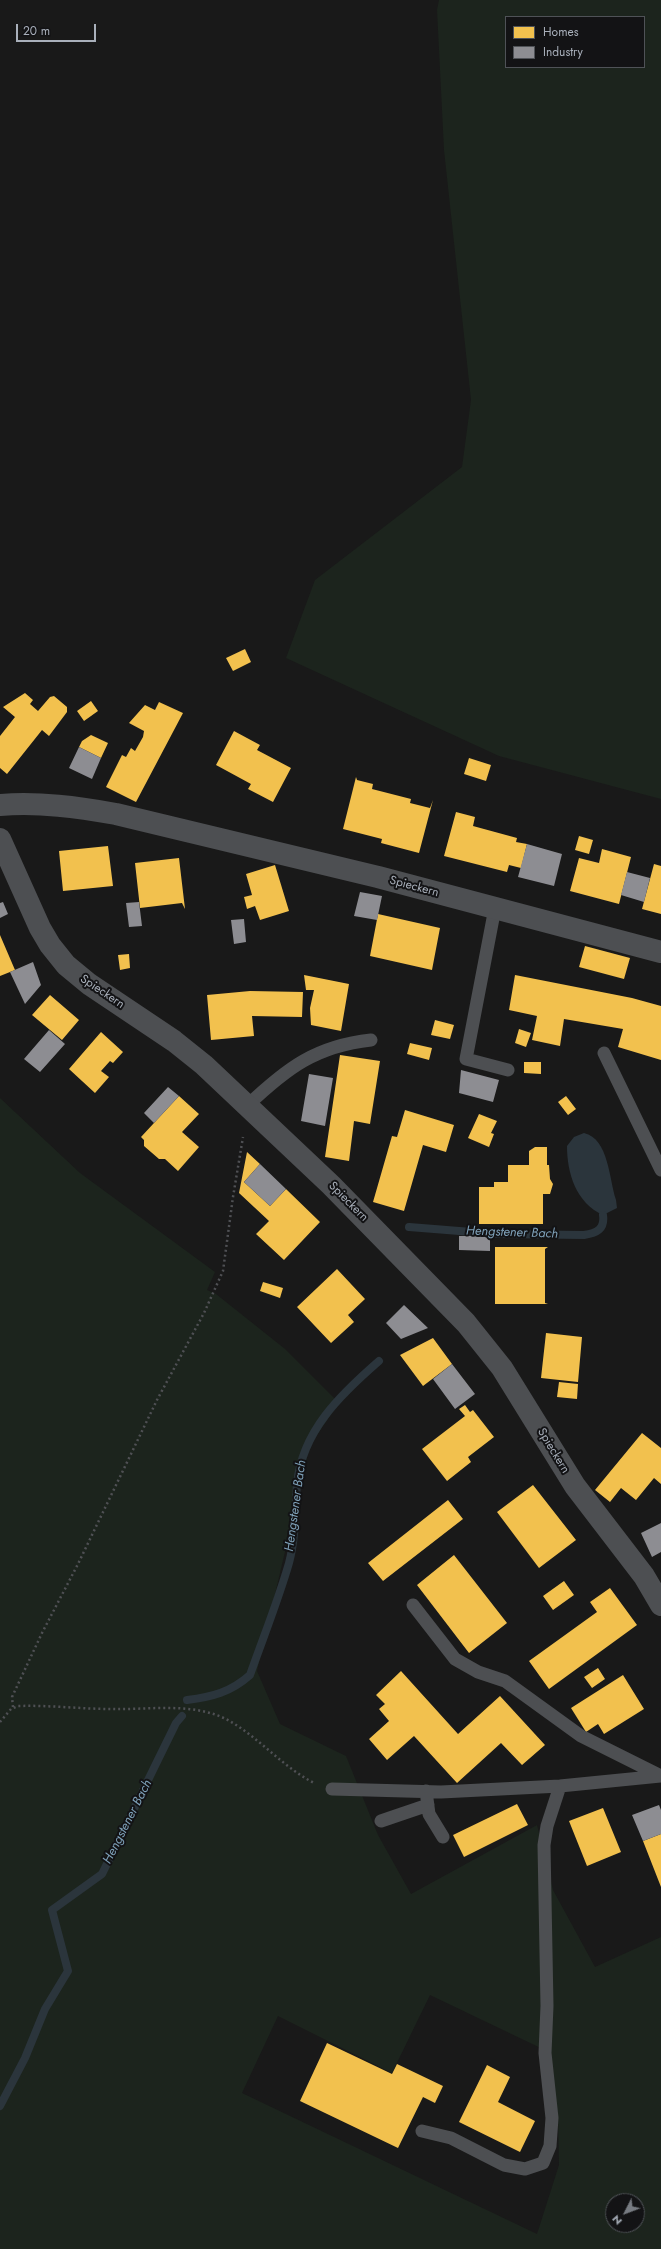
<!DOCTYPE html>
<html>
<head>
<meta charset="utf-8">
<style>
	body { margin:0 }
	#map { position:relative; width:661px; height:2249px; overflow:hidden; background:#191919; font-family:Jost,sans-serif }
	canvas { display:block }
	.legend { position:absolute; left:505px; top:16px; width:140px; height:52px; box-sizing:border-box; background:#131315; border:1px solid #4f5257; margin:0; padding:5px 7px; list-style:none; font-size:12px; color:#a9b0bb }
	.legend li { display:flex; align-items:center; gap:8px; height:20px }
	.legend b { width:20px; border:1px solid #4f5257 }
	.north { position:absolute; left:605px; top:2193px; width:40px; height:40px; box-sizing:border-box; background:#131315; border:1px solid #4f5257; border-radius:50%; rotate:228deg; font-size:11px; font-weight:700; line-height:16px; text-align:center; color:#a9b0bb }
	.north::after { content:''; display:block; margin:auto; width:14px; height:18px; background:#777b82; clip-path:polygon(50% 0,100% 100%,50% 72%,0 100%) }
	.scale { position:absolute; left:16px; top:24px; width:80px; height:18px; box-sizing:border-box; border:2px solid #a9b0bb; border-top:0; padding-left:5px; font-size:12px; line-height:14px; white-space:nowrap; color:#a9b0bb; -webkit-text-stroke:3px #131315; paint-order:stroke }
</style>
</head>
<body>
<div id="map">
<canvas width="661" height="2249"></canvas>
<ul class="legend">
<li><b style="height:11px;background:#f2c14e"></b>Homes</li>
<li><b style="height:11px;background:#8d8d92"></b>Industry</li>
</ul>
<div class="north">N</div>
<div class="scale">20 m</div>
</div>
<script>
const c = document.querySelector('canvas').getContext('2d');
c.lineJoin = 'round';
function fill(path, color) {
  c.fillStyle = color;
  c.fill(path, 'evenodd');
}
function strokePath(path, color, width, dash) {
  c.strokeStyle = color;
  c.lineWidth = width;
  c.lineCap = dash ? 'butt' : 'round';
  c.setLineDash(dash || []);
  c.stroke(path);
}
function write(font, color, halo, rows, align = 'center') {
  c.font = font + ' Jost,sans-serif';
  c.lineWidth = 4;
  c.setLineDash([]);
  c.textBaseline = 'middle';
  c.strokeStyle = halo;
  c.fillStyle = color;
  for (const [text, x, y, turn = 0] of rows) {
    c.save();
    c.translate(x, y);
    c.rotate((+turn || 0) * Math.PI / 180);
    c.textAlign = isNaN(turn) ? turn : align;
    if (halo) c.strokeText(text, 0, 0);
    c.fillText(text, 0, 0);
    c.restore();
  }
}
fill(new Path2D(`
	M 439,0 L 661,0 L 661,799 L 499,756 L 286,658 L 315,580 L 462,467 L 471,400 L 444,150 L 437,10 ZM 506,17 L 644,17 L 644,67 L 506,67 Z
	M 0,1098 L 80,1173 L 215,1272 L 207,1290 L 216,1294 L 285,1349 L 339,1403 L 310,1445 L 257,1671 L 280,1724 L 346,1756 L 378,1835 L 411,1894 L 537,1825 L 553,1890 L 595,1967 L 661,1937 L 661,2249 L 0,2249 ZM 430,1995 L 549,2052 L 558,2117 L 559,2165 L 537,2234 L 242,2093 L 278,2016 L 392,2073 ZM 613,2201 L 637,2201 L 637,2225 L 613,2225 Z`), '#1c241d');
fill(new Path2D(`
	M 584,1133 C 609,1139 609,1179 616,1200 L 617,1208 L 603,1215 C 576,1203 567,1173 567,1146 L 574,1137 Z`), '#2b353c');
fill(new Path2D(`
	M 245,649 L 251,662 L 233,671 L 226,658 Z
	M 25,693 L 33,700 L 30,704 L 38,711 L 50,697 L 54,696 L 67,707 L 67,712 L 49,736 L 42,730 L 7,774 L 0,768 L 0,736 L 15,717 L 3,707 Z
	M 91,701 L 98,711 L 84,721 L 77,711 Z
	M 159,702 L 183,713 L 136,802 L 106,787 L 122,755 L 126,757 L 131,748 L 135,751 L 143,737 L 144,731 L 129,723 L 145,705 L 155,710 Z
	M 234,731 L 260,745 L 257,750 L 291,768 L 273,802 L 248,789 L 251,784 L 216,765 Z
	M 91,735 L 108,743 L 101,758 L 79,747 L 82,741 Z
	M 469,758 L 491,765 L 486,781 L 464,774 Z
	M 356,777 L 357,780 L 373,784 L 372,789 L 411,799 L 410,803 L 430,808 L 433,800 L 419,853 L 381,843 L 382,839 L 343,829 Z
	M 456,812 L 475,817 L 473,826 L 517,838 L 516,842 L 527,844 L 521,868 L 509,865 L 507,872 L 444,856 Z
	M 579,836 L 593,840 L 589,854 L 575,850 Z
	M 108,846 L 113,886 L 63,891 L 59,851 Z
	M 602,849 L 631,857 L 619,904 L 570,891 L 579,858 L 599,863 Z
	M 179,858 L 185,909 L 182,903 L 140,908 L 135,863 Z
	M 654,864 L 661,866 L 661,914 L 642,909 Z
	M 275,865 L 289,911 L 260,920 L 255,906 L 247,909 L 244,897 L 252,895 L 246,874 Z
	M 378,914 L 440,928 L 432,970 L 370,956 Z
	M 0,935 L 15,970 L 0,976 Z
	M 585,946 L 630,958 L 624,979 L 579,967 Z
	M 129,954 L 130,968 L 120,970 L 118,955 Z
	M 304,975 L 349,984 L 341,1031 L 311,1025 L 310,1008 L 314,990 L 306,990 Z
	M 515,975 L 632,998 L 661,1006 L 661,1060 L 618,1047 L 623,1029 L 564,1019 L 560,1046 L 532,1040 L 537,1016 L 509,1010 Z
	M 250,991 L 303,992 L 302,1017 L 252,1016 L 254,1036 L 211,1040 L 207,995 Z
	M 50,995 L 79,1020 L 62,1040 L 32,1015 Z
	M 435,1020 L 454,1025 L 450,1039 L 431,1035 Z
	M 519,1029 L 531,1033 L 526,1047 L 515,1043 Z
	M 101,1032 L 123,1052 L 113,1063 L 110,1061 L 101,1071 L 109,1077 L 95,1093 L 69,1069 Z
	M 410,1043 L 432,1048 L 429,1060 L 407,1054 Z
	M 340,1055 L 380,1061 L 370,1124 L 354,1121 L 349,1161 L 325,1157 Z
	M 524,1062 L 541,1062 L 541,1074 L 524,1073 Z
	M 179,1096 L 199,1114 L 182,1132 L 199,1147 L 178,1171 L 165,1159 L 159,1159 L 144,1146 L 144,1140 L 141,1137 Z
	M 566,1096 L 576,1109 L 568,1115 L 558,1102 Z
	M 405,1110 L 454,1125 L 446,1152 L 423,1145 L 404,1211 L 373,1202 L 392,1136 L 397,1137 Z
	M 479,1114 L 497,1121 L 491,1133 L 494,1134 L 489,1147 L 468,1138 Z
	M 535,1147 L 547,1147 L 547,1165 L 549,1165 L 550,1179 L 553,1184 L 550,1194 L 543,1194 L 543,1224 L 479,1224 L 479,1187 L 494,1187 L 494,1182 L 508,1182 L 508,1165 L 529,1165 L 529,1151 Z
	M 247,1152 L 260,1164 L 244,1182 L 270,1206 L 286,1189 L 320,1222 L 284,1260 L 256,1234 L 269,1221 L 239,1193 Z
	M 495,1247 L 548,1247 L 545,1249 L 545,1303 L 548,1304 L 495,1304 Z
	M 337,1269 L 365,1299 L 348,1315 L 354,1322 L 331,1343 L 297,1307 Z
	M 263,1282 L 283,1288 L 280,1298 L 260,1291 Z
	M 546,1333 L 582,1337 L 578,1382 L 541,1378 Z
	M 433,1338 L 452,1364 L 423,1386 L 400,1355 Z
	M 559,1382 L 578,1384 L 577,1399 L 557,1397 Z
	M 465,1405 L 470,1412 L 473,1410 L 494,1437 L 468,1457 L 471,1462 L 447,1481 L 422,1449 L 465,1416 L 459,1409 Z
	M 642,1433 L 661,1448 L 661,1484 L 654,1478 L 636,1500 L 621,1488 L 610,1502 L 595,1490 Z
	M 533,1485 L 576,1540 L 539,1568 L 497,1512 Z
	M 448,1500 L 463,1519 L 383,1581 L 368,1563 Z
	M 454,1555 L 507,1623 L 469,1653 L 417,1585 Z
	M 564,1581 L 574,1595 L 553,1610 L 543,1596 Z
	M 610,1588 L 637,1625 L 549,1689 L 529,1661 L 597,1612 L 590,1602 Z
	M 598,1668 L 605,1679 L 592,1688 L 584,1677 Z
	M 401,1671 L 458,1734 L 500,1696 L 545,1745 L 522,1765 L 501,1743 L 457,1783 L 414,1736 L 387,1760 L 369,1739 L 389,1721 L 379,1709 L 385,1704 L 376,1695 Z
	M 623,1675 L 644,1709 L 604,1734 L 598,1724 L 586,1732 L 571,1708 Z
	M 517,1804 L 528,1825 L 464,1857 L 453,1835 Z
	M 603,1808 L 621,1852 L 587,1866 L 569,1821 Z
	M 661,1834 L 661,1887 L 643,1841 Z
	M 327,2043 L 392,2074 L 397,2064 L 443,2086 L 435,2103 L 423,2097 L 398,2148 L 300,2101 Z
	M 487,2065 L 510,2077 L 498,2102 L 535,2121 L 520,2152 L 459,2122 Z`), '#f2c14e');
fill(new Path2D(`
	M 79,747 L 101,758 L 92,779 L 69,768 Z
	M 527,844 L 562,854 L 554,886 L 518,877 Z
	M 627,872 L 650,878 L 644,902 L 621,895 Z
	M 360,892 L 382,896 L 377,920 L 354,916 Z
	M 3,902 L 8,914 L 0,918 L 0,903 Z
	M 139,902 L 142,926 L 129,927 L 126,903 Z
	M 244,919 L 246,942 L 234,944 L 231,920 Z
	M 33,962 L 41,985 L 25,1004 L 10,972 Z
	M 49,1030 L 65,1044 L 40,1072 L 24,1059 Z
	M 461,1070 L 499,1080 L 493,1102 L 459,1093 Z
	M 309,1074 L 333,1078 L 325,1126 L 301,1121 Z
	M 168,1087 L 179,1096 L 154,1123 L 144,1113 Z
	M 260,1164 L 286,1189 L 270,1206 L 244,1182 Z
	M 459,1236 L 490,1236 L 490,1251 L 459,1250 Z
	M 404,1305 L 428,1328 L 401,1339 L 386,1323 Z
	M 452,1364 L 475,1394 L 455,1409 L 433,1379 Z
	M 661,1523 L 661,1552 L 652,1557 L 641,1533 Z
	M 659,1805 L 661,1810 L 661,1834 L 643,1841 L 632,1815 Z`), '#8d8d92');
strokePath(new Path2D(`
	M 409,1227 L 497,1234 L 584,1235 C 597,1233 605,1229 603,1215
	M 187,1700 C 212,1697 231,1692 250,1675 C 263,1638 278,1601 289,1563 C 296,1537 295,1511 297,1484 C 302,1431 341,1394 379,1361
	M 0,2106 L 25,2058 L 45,2009 L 68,1971 L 52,1910 L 102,1874 L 176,1723 L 182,1716`), '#2b353c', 8);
strokePath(new Path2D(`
	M 13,1707 L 12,1697 L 42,1633 L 78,1564 L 157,1400 L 204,1313 L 223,1271 L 233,1197 L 243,1137
	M 0,1722 L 11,1709 L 18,1706 C 49,1705 81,1709 112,1709 C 149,1710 191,1702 226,1719 C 258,1736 281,1766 314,1783`), '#4f5054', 2.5, [2, 3]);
strokePath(new Path2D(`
	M 495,908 L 466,1059 L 508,1070
	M 604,1053 L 661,1170
	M 248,1105 C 287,1068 316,1046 371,1040
	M 413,1605 L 455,1659 L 478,1672 L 505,1681 L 581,1736 L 661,1776
	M 332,1789 L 441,1792 L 560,1786 L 661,1776
	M 426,1791 L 429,1814 L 443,1837
	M 381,1821 L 428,1805
	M 422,2131 L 451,2138 L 504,2165 L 525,2169 L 543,2163 L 550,2146 L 552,2118 L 545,2053 L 547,2006 L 544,1845 L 547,1826 L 560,1786`), '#4d4f52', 13);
strokePath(new Path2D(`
	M 0,805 C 40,802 77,807 116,814 L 378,877 L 661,952
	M 0,839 L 40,928 L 50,945 L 66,965 L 89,984 L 174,1041 L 204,1065 L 331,1185 L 466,1323 L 502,1368 L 575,1486 L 644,1576 L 661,1605`), '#4d4f52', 22);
write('12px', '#a9b0bb', '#131315', [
	["Spieckern",414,887,15],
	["Spieckern",102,992,34],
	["Spieckern",348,1202,45],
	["Spieckern",553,1451,59]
]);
write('italic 13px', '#7ea0b8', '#131315', [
	["Hengstener Bach",512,1233,2],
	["Hengstener Bach",296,1506,-82],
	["Hengstener Bach",128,1822,-63]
]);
</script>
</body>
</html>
